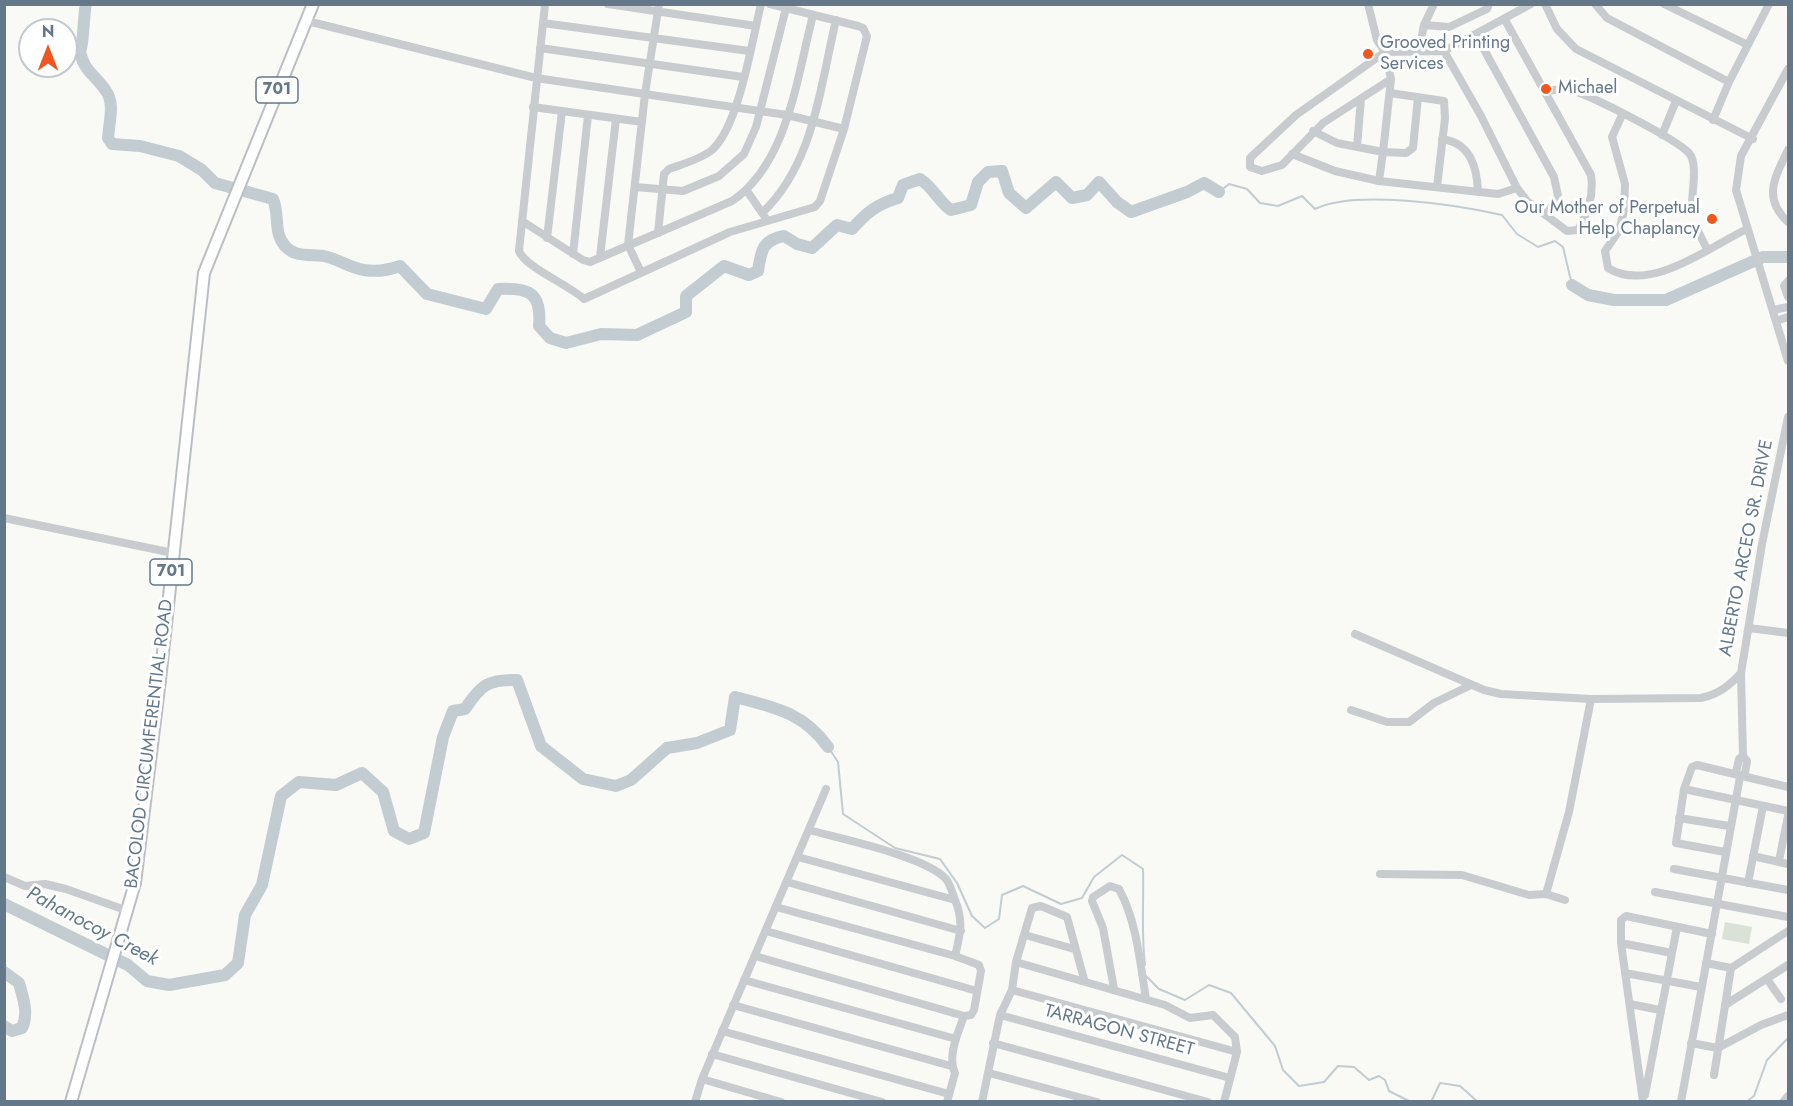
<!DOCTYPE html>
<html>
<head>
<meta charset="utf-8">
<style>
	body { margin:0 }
	#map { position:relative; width:1793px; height:1106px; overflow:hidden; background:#f9f9f6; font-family:Jost,sans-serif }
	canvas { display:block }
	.frame { position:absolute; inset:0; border:6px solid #657889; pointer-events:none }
	.north { position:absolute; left:18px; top:18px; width:60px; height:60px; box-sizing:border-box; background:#fff; border:2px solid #c1c9d0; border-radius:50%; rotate:0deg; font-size:16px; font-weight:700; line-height:24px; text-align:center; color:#657889 }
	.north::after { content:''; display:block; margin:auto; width:21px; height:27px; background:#ef5620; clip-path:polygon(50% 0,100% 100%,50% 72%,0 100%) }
</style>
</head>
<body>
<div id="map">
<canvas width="1793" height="1106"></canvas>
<div class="frame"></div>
<div class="north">N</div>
</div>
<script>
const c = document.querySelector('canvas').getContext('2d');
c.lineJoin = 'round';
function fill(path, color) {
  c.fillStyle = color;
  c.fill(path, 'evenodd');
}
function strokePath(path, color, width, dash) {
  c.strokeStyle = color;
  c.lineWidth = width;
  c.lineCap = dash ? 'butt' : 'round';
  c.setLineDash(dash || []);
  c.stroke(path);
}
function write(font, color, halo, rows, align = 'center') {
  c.font = font + ' Jost,sans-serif';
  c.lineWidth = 6;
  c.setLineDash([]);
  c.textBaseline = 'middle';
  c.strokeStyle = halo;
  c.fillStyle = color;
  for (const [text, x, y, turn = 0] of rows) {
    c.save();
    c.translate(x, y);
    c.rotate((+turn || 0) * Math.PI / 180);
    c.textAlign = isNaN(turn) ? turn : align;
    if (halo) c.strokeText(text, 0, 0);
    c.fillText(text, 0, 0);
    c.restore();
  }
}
fill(new Path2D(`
	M 1725,922 L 1752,927 L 1749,944 L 1722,939 Z`), '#dae1d6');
strokePath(new Path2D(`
	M 1219,192 L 1229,184 L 1247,189 L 1260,203 L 1278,206 L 1302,196 L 1315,209 C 1354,189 1458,205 1502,215 L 1517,234 L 1538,247 L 1555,241 L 1563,247 L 1572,285
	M 828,747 L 838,762 L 843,814 L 895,848 L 940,859 L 957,883 L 972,916 L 985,928 L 999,919 L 1002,895 L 1023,886 L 1061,904 L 1082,898 L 1094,877 L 1122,855 L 1143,869 C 1144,902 1141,933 1145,965
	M 1146,976 L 1159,989 L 1185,1000 L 1209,985 L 1231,993 L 1275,1046 L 1283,1070 L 1299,1086 L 1324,1082 L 1338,1066 L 1354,1067 L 1369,1080 L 1379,1076 L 1385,1080 L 1389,1091 L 1411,1102
	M 1431,1102 L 1440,1083 L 1460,1086 L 1478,1102
	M 1746,1102 L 1754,1096 L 1767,1060 L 1788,1038`), '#c2ccd1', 2);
strokePath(new Path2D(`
	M 86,4 C 83,18 84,42 80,52 C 85,73 95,74 106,91 C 115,103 109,123 108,138 L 112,144 L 140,146 L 179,156 L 202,170 L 215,183 L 273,199 C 280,216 273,232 285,246 C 296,258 310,254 324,256 C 338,259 350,268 364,270 C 376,272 389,270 400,266 L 427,294 L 486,309 L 498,289 C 529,287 542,293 539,326 L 550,338 L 566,343 L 601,334 L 637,335 L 686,312 L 686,296 L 724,266 L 749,275 L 758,271 C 761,251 762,240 784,236 L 797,244 L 812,248 L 837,225 L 852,229 C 866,213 877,204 898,198 L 903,185 L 920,179 C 934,188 938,201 951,210 L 971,205 L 978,182 L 988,172 L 1002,171 L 1009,193 L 1026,208 L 1056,182 L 1072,198 L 1087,195 L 1099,182 L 1117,202 L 1131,212 L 1187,192 L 1204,183 L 1219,192
	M 1572,285 L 1588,295 L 1614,300 L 1666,300 L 1763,257 L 1788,257
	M 4,904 L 128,965 L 147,981 L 169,985 L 225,975 L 238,963 L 245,915 L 262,885 L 281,796 L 299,782 L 336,785 L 362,773 L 383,792 L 394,831 L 409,839 L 424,833 L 443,737 L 453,711 L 465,709 C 481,685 488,679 517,680 L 541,746 L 583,779 L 616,786 L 631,780 L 667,748 L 697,743 L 730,730 L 735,697 C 773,707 803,712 828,747
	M 4,972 L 19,983 C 23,998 29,1013 22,1028 L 12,1031 L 4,1026`), '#c2ccd1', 12);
const major = new Path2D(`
	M 71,1102 L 135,883 L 160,680 L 204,273 L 313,4`);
strokePath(major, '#bbbfc3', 14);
strokePath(new Path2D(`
	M 545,4 L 519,251 C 525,267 569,285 584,299 L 730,232 L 815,207 L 820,201 L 844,129 L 867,36 L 863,28 L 858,26 L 770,4
	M 608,4 L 756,26
	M 1545,4 L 1557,29 L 1576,49 L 1753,139
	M 1595,4 L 1607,18 L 1729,82
	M 1664,4 L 1748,45
	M 307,21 L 536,78 L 787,115 L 844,129
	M 543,23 L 749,51
	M 1424,25 L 1449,27 L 1487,9 L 1489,4
	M 1476,35 L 1554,177 L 1558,196 L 1546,215
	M 540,48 L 743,77
	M 1419,50 L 1424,25 L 1434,4
	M 1444,51 L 1481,116 L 1517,188 L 1527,201 L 1567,231 L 1578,230 C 1588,212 1594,196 1591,175 L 1505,20
	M 1788,69 L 1741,156 L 1736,190 L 1788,361
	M 1391,79 L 1323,123 L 1282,165 L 1262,171 L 1250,167 L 1250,158 L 1296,115 L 1385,52 L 1444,51 L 1531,4
	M 1547,91 C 1555,90 1561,88 1570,90 C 1589,94 1676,139 1689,153 C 1698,163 1692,191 1692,204
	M 1390,93 L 1444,101 L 1445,118 L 1437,187
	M 533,107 L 642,122
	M 1622,115 L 1612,137 L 1625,184 L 1624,211 L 1619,231 L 1605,251 L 1608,268 C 1650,294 1709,247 1747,229
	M 1713,120 L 1729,82 L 1769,4
	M 1313,131 L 1337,143 L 1383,152 L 1391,79 L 1385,52 L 1377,40 L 1368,4
	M 1662,135 L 1676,101
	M 1442,139 C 1470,143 1477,166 1478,192
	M 1357,147 L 1361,99
	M 1788,150 C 1775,177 1762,198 1788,222
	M 1292,154 L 1335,171 L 1379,181 L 1498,194 L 1517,188
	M 1379,181 L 1383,152 L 1406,153 L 1413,148 L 1418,97
	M 635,187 L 683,191 L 719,176 L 744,154 L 756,127 L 786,8
	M 747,191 L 765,217
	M 762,213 C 814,164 820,87 836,20
	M 522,221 L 583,260 L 590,262 L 732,201 C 788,163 797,77 813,15
	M 1698,231 L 1707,249
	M 658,233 L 664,174 L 669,169 C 683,164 701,159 712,150 C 739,126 752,41 761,4
	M 547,238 L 562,111
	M 573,254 L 588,115
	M 600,257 L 616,119
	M 641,272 L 628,245 L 645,94 L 659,4
	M 1788,281 L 1784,286 L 1788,297
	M 1773,310 L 1788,307
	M 1776,321 L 1788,317
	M 4,518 L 173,553
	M 1749,628 L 1788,633
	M 1355,634 L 1484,690 L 1501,694 L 1591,699
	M 1351,710 L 1387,722 L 1409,722 L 1434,703 L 1471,685
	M 1740,777 L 1736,772 L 1739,759 L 1743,756
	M 1684,789 L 1788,811
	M 1679,818 L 1729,826
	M 809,830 C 841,839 925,856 946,879 C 950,884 953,894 955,900
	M 1725,852 L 1676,843 L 1684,789 L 1692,767 L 1697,765 L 1788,787
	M 1753,856 L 1788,864
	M 1779,861 L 1788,816
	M 1674,869 L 1788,890
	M 1380,874 L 1462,875 L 1529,895 L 1546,894
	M 4,877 L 25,886 L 45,884 L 66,889 L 128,911
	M 787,882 L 961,931
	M 1748,883 L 1763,806
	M 1655,892 L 1788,917
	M 1565,900 L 1546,894 L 1569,812 L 1591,699 L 1701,698 C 1719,694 1729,686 1741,673
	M 776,907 L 955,956 C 960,935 964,921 955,900 L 798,857
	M 766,931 L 977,991
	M 1025,935 L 1074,949
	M 1621,943 L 1672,953
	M 755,956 L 964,1016
	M 1016,962 L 1165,1005 L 1190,1018 L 1213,1015 L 1235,1037 L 1237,1052
	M 1706,963 L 1731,968
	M 1625,973 L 1701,987
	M 1767,979 L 1781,999
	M 744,980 L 956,1039
	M 1114,989 L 1103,928 L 1092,901 L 1093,897 L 1110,886 L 1119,889 C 1137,922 1140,963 1146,999
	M 1012,990 L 1237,1052 L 1224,1102
	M 1630,1004 L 1660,1010
	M 733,1005 L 951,1066
	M 1725,1005 L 1788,965
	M 1000,1015 L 1230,1078
	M 722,1031 L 949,1094
	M 993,1043 L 1208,1102
	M 1691,1043 L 1718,1048 L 1761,1025 L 1788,1015
	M 712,1054 L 882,1102
	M 989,1073 L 1097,1102
	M 1714,1075 L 1731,968 L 1788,931
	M 702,1079 L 781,1102
	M 1645,1095 L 1677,927
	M 695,1102 L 702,1079 L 826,789
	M 947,1102 L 955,1073 C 947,1057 958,1033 964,1016 L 971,1015 L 974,1010 L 981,971 L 979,965 L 955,956
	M 982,1102 L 1000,1015 L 1012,990 L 1016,962 L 1032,908 L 1041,906 L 1067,917 L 1084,979
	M 1643,1102 L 1621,943 L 1621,920 L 1626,916 L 1712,934
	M 1681,1102 L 1740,777 L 1745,773 L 1747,761 L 1743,756 L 1741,673 L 1762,544 L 1788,417
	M 1783,1102 L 1788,1096`), '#c8cccf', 8);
strokePath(major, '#fff', 10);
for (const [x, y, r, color] of [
	[1368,54,6,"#ef5620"],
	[1546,89,6,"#ef5620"],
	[1712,219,6,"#ef5620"]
]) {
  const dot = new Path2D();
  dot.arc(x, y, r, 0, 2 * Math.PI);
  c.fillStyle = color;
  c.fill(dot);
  strokePath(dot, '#fff', 2);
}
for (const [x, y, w] of [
	[277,90,42],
	[171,572,42]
]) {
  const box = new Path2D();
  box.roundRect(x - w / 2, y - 13, w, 26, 4.5);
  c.fillStyle = '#fff';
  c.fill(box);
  strokePath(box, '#657889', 1.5);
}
write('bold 16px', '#657889', null, [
	["701",277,90],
	["701",171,572]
]);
write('18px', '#657889', '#fff', [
	["Grooved Printing",1380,44],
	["Services",1380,65],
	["Michael",1558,89],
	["Our Mother of Perpetual",1700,209,"right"],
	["Help Chaplancy",1700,230,"right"]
], 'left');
write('18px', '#657889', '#fff', [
	["ALBERTO ARCEO SR. DRIVE",1747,548,-79],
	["BACOLOD CIRCUMFERENTIAL ROAD",150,744,-83],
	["TARRAGON STREET",1119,1031,15]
]);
write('italic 20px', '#627a84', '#fff', [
	["Pahanocoy Creek",92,927,28]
]);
</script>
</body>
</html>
